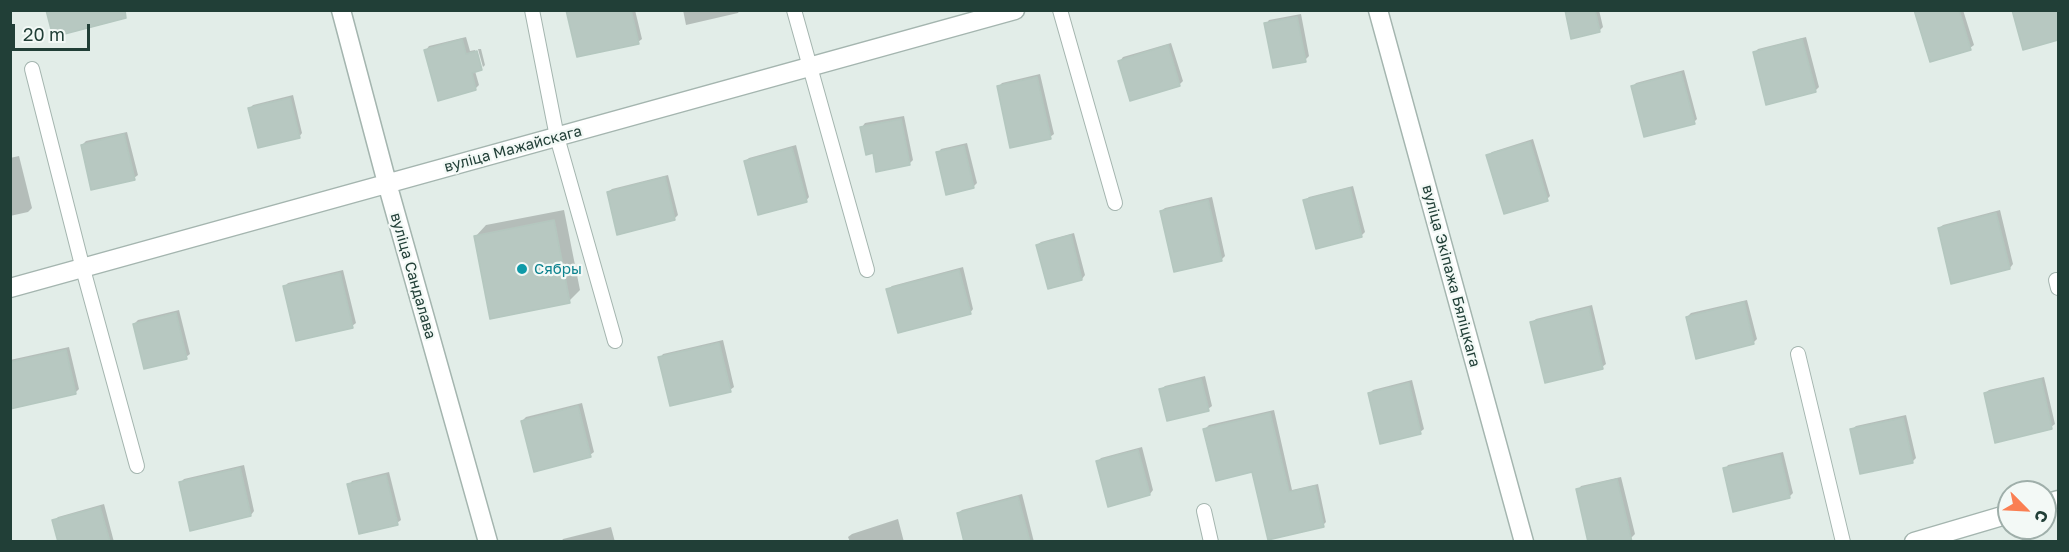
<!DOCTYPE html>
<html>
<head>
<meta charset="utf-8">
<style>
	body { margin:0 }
	#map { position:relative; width:2069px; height:552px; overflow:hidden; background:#e2ede8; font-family:"Golos Text",sans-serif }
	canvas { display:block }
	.frame { position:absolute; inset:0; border:12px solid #213f37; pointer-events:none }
	.north { position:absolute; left:1997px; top:480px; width:60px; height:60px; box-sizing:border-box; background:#f3f9f6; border:2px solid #9fafaa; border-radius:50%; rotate:114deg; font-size:16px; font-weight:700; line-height:24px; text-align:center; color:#213f37 }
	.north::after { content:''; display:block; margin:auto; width:21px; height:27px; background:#fa7f53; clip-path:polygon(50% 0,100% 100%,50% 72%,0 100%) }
	.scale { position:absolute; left:12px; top:24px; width:78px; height:27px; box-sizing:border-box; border:3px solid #213f37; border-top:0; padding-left:8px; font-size:18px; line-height:21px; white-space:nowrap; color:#213f37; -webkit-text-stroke:4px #f3f9f6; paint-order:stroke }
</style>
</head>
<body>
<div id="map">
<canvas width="2069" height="552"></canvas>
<div class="frame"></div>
<div class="north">С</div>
<div class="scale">20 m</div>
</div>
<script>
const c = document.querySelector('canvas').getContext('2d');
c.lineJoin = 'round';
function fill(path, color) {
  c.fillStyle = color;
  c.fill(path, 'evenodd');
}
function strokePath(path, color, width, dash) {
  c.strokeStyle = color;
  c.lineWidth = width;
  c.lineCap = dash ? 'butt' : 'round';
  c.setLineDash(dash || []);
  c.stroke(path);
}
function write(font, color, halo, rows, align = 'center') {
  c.font = font + ' "Golos Text",sans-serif';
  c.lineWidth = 4.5;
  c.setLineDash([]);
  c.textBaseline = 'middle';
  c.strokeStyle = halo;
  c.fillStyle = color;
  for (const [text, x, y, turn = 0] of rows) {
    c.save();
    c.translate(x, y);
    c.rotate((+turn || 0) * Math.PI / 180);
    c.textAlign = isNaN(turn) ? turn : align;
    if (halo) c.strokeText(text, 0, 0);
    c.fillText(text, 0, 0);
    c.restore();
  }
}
fill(new Path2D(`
	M 568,10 L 635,10 L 642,39 L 638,42 Z
	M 683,10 L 740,10 L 738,13 L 686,25 Z
	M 1566,10 L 1599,10 L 1603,27 L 1599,31 Z
	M 1918,10 L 1963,10 L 1974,45 L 1970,48 Z
	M 1301,14 L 1309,56 L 1305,60 L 1266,24 L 1269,20 Z
	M 466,37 L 470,51 L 475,50 L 480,69 L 475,71 L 479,85 L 475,89 L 426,50 L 429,46 Z
	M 1806,37 L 1819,87 L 1815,91 L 1754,53 L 1758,49 Z
	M 1171,43 L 1183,81 L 1179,85 L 1120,61 L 1123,57 Z
	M 478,49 L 481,49 L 485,65 L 483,67 Z
	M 1684,70 L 1697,119 L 1694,122 L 1632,87 L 1636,83 Z
	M 1040,74 L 1054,134 L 1050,137 L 998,87 L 1002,83 Z
	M 293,95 L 302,133 L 299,137 L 250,108 L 253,105 Z
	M 904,116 L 913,160 L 909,164 L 874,151 L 862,127 L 865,123 Z
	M 127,132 L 138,175 L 134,178 L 82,145 L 86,141 Z
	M 1533,139 L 1550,196 L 1547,199 L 1488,155 L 1492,152 Z
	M 967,143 L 977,183 L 973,187 L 938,153 L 941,149 Z
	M 796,145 L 809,197 L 806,201 L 745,161 L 749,158 Z
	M 19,156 L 32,208 L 28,212 L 10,216 L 10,158 Z
	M 668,175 L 678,215 L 674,219 L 608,192 L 612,189 Z
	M 1353,186 L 1365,232 L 1361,236 L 1305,200 L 1309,197 Z
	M 1212,197 L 1225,256 L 1221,260 L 1161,211 L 1165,208 Z
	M 564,210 L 580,290 L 569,301 L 475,237 L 486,225 Z
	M 2000,210 L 2013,264 L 2010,268 L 1952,282 L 1939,228 L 1943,225 Z
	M 1074,233 L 1085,275 L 1082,279 L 1037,245 L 1041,242 Z
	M 963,267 L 973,309 L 970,313 L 888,289 L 892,286 Z
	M 343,270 L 356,323 L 352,326 L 284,287 L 288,283 Z
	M 1747,300 L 1757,339 L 1753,343 L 1687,317 L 1691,313 Z
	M 1592,305 L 1606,364 L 1602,367 L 1532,322 L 1536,319 Z
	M 179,310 L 190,354 L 186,357 L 134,324 L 138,320 Z
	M 723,340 L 734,387 L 730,390 L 660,358 L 663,354 Z
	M 69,347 L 79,389 L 75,393 L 10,407 L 10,360 Z
	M 1205,376 L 1212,406 L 1208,409 L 1161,389 L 1165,386 Z
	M 2044,377 L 2055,424 L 2051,427 L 1985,393 L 1989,390 Z
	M 1412,380 L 1424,429 L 1420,432 L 1370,393 L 1373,390 Z
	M 582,403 L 594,452 L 590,455 L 522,421 L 526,417 Z
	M 1274,410 L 1292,490 L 1318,484 L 1326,522 L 1323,525 L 1205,429 L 1209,425 Z
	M 1906,415 L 1916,458 L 1912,462 L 1852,429 L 1856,426 Z
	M 1142,447 L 1153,490 L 1150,494 L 1109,505 L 1097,462 L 1101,458 Z
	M 1783,452 L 1793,493 L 1789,497 L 1725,469 L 1728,465 Z
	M 244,465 L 254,511 L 251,515 L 181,482 L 184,479 Z
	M 389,472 L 401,520 L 397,523 L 349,485 L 352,481 Z
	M 1621,477 L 1635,534 L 1631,538 L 1578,490 L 1581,486 Z
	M 1022,494 L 1034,542 L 966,542 L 958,513 L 962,510 Z
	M 104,504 L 114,542 L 60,542 L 54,521 L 58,517 Z
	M 898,519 L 904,542 L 850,542 L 848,537 L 852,534 Z
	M 611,527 L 615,542 L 561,542 L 563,539 Z`), '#0003');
const building = new Path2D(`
	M 46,10 L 125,10 L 126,18 L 53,37 Z
	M 566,10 L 631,10 L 639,44 L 577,57 Z
	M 1565,10 L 1595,10 L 1600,32 L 1571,39 Z
	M 1914,10 L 1959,10 L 1971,50 L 1930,62 Z
	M 2012,10 L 2058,10 L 2058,40 L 2023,50 Z
	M 1297,17 L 1306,62 L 1273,68 L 1264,23 Z
	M 462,39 L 466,54 L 477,51 L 482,70 L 472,73 L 476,90 L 438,101 L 424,50 Z
	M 1802,39 L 1816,92 L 1766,105 L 1753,52 Z
	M 1168,45 L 1180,86 L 1130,101 L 1118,61 Z
	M 1681,73 L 1695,124 L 1644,137 L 1631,86 Z
	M 1037,77 L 1051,139 L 1010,148 L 997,86 Z
	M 290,98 L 300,138 L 258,148 L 248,108 Z
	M 901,119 L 910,165 L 876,172 L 873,153 L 866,155 L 860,127 Z
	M 124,134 L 135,180 L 91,190 L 81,145 Z
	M 1530,142 L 1548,201 L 1504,214 L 1486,155 Z
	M 964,146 L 974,188 L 946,195 L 936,152 Z
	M 792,148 L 807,202 L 758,215 L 744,161 Z
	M 665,177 L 675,220 L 617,235 L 607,192 Z
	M 1350,188 L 1362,237 L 1316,249 L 1303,200 Z
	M 1208,200 L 1222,261 L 1174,272 L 1160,211 Z
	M 1996,213 L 2010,269 L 1951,284 L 1938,228 Z
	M 554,220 L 570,303 L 490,319 L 474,236 Z
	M 1071,235 L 1082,280 L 1048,289 L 1036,245 Z
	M 959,270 L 971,314 L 898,333 L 886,289 Z
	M 340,273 L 353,328 L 296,341 L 283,286 Z
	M 1744,302 L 1754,344 L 1696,359 L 1686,317 Z
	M 1589,308 L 1603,369 L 1545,383 L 1530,322 Z
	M 176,313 L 187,359 L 144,369 L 133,324 Z
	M 719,343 L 731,392 L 670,406 L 658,357 Z
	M 66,350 L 76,394 L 10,409 L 10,362 Z
	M 1201,379 L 1209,411 L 1167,421 L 1159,389 Z
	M 2041,379 L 2052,429 L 1995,443 L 1984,393 Z
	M 1409,383 L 1421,434 L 1380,444 L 1368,393 Z
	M 578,406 L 591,457 L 534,472 L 521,421 Z
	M 1270,413 L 1289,492 L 1315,486 L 1324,527 L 1268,540 L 1252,472 L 1216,481 L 1203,429 Z
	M 1903,418 L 1913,463 L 1860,474 L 1850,429 Z
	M 1138,450 L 1150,495 L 1108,507 L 1096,461 Z
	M 1780,455 L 1790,498 L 1733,512 L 1723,468 Z
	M 240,468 L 251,516 L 190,531 L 179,482 Z
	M 386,475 L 398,525 L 359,534 L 347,484 Z
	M 1617,479 L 1632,542 L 1588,542 L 1576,489 Z
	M 1018,497 L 1030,542 L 964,542 L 957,513 Z
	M 100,507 L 110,542 L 58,542 L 52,520 Z`);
fill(building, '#b7c8c1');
strokePath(building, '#b4c7bf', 1.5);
const service = new Path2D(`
	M 532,10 L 557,137 L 615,341
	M 794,10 L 867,270
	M 1060,10 L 1115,203
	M 32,69 L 83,269 L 137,466
	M 2056,280 L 2058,288
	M 1798,354 L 1843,542
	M 1204,511 L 1211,542`);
const minor = new Path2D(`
	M 341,10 L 387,183 L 488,542
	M 1378,10 L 1524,542
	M 10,288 L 1015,10
	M 2045,504 L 2058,500
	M 1914,542 L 2009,514`);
strokePath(service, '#a4b5af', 16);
strokePath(minor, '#a4b5af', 21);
strokePath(service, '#fff', 14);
strokePath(minor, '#fff', 18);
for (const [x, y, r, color] of [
	[522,269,6,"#0f9aa8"]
]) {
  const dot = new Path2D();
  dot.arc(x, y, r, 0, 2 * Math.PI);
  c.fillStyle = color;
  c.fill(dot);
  strokePath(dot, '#f3f9f6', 2);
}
write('15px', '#213f37', '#f3f9f6', [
	["вуліца Мажайскага",513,149,-15],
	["вуліца Сандалава",413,276,74],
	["вуліца Экіпажа Бяліцкага",1451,276,75]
]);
write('15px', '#0d838f', '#f3f9f6', [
	["Сябры",534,269]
], 'left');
</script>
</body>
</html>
